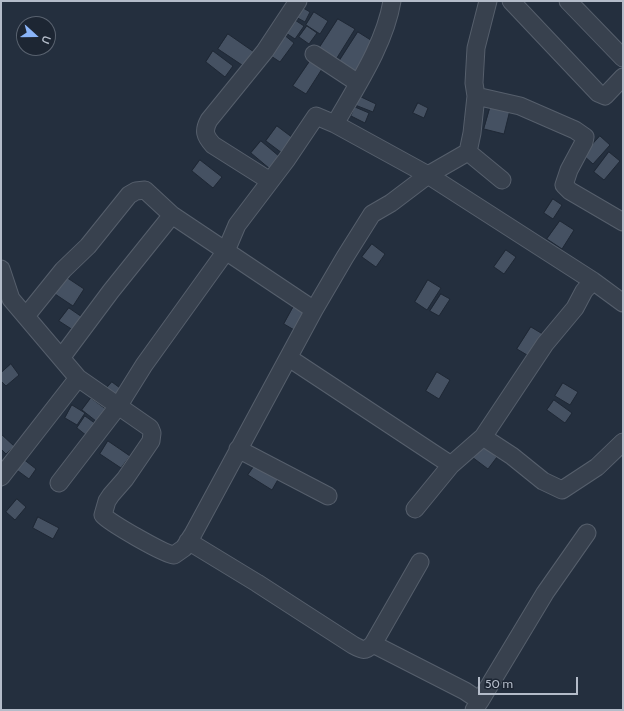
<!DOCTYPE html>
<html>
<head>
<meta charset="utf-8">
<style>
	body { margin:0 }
	#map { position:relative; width:624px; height:711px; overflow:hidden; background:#242f3e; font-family:Cabin,sans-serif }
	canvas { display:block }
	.frame { position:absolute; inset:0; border:2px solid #b4bcc9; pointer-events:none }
	.north { position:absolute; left:16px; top:16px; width:40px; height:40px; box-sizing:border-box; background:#1d2633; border:1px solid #59626f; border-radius:50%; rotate:111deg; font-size:11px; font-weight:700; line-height:16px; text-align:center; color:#b4bcc9 }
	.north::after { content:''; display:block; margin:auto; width:14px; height:18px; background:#8ab4f8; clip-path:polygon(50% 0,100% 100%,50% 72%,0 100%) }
	.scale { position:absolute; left:478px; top:677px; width:100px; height:18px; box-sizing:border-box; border:2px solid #b4bcc9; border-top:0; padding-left:5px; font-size:12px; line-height:14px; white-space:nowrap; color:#b4bcc9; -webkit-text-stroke:3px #1d2633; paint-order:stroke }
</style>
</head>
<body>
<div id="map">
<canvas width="624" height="711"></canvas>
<div class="frame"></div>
<div class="north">U</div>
<div class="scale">50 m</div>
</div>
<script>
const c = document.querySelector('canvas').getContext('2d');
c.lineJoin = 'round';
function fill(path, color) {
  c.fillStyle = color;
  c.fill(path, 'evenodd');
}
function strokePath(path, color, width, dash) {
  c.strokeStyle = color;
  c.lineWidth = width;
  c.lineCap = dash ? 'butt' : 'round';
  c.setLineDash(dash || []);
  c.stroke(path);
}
const building = new Path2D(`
	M 300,6 L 310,12 L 305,22 L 294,16 Z
	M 314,12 L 328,21 L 320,34 L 306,25 Z
	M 292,18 L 304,26 L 295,39 L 283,31 Z
	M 338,19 L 355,29 L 335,61 L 318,50 Z
	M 307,26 L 317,33 L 309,44 L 299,37 Z
	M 358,32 L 377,44 L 356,75 L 338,63 Z
	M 228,34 L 254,52 L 245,67 L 218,49 Z
	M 283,34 L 294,43 L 280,62 L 268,54 Z
	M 213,51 L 233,66 L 225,77 L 206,62 Z
	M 310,61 L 322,69 L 306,94 L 293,86 Z
	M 359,96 L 376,104 L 373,112 L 355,105 Z
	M 492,101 L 511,106 L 504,134 L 484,129 Z
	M 418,103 L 428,108 L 424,118 L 413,113 Z
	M 355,107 L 369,113 L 365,123 L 351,116 Z
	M 277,126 L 293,138 L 282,153 L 266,141 Z
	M 600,136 L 610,145 L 593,164 L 583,155 Z
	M 261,141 L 280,157 L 270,169 L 251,153 Z
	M 609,152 L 620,161 L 604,180 L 594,172 Z
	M 200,160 L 222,177 L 213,188 L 192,171 Z
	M 553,199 L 562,205 L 553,219 L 544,213 Z
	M 560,221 L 574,230 L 562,249 L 547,239 Z
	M 372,244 L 385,254 L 376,267 L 362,257 Z
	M 506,250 L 516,257 L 504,274 L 494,267 Z
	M 66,277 L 84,289 L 73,306 L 55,294 Z
	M 428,280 L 441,288 L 427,310 L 415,302 Z
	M 441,294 L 450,299 L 439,316 L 430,311 Z
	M 296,302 L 308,309 L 296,331 L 284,324 Z
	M 69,308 L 82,317 L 73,330 L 59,321 Z
	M 531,327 L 546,336 L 532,358 L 517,349 Z
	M 11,364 L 19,375 L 6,386 L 1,381 L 1,373 Z
	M 437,372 L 450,380 L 439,399 L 426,391 Z
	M 112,382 L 124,391 L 116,401 L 104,391 Z
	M 563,383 L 578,392 L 570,405 L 555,396 Z
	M 91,398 L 111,413 L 101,425 L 82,410 Z
	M 554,400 L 572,413 L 565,423 L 547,410 Z
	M 72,405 L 85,413 L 77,425 L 65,418 Z
	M 85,416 L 96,424 L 87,436 L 77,428 Z
	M 1,434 L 14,446 L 6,454 L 1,449 Z
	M 108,441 L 130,456 L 121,468 L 100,454 Z
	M 482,445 L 497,457 L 488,469 L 472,457 Z
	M 22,458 L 36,469 L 29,479 L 14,468 Z
	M 257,462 L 280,476 L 272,490 L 248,475 Z
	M 17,499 L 26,507 L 15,520 L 6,512 Z
	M 38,517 L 59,528 L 53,539 L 33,528 Z`);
fill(building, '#455162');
strokePath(building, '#1f2835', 1);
const minor = new Path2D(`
	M 511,1 L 598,93 L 605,96 L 623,77
	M 568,1 L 623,58
	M 314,54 L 358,83
	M 476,96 L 520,106 L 575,130 L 585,137 L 584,142 L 569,170 L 564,185 L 570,191 L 623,222
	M 335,124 C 356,87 385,44 392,1
	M 468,152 L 502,180
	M 270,181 L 213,145 C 205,136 203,131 209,120 L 265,51 L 298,1
	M 1,269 L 11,299 L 78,378 L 150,428 L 152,433 L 151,441 L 125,479 L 111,495 L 107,501 L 103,515 C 110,523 164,554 174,555 L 184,548 L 193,534 L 314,310 L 345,257 L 372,214 L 391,203 L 428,175 L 468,152 L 472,133 L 476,96 L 474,83 L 476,48 L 488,1
	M 26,316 L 63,270 L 88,246 L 129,195 L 136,191 L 145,190 L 172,215 L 314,310
	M 61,358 L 111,291 L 172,215
	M 289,358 L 451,465
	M 483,437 L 512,456 L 543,481 L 562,490 L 597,467 L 623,442
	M 238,449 L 328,496
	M 1,477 L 78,378
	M 59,483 L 119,405 L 144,365 L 226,251 L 237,225 L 287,159 L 316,116 L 335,124 L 428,175 L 593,281 L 623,303
	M 415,509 L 451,465 L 483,437 L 545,344 L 575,308 L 584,291 L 593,281
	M 188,541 L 257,583 L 353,645 C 362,650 365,652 373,644 L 420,562
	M 373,644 L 465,691 L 480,701 L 474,710
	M 480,701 L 545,593 L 587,533`);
strokePath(minor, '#565f6c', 19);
strokePath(minor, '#38414e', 17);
</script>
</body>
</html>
